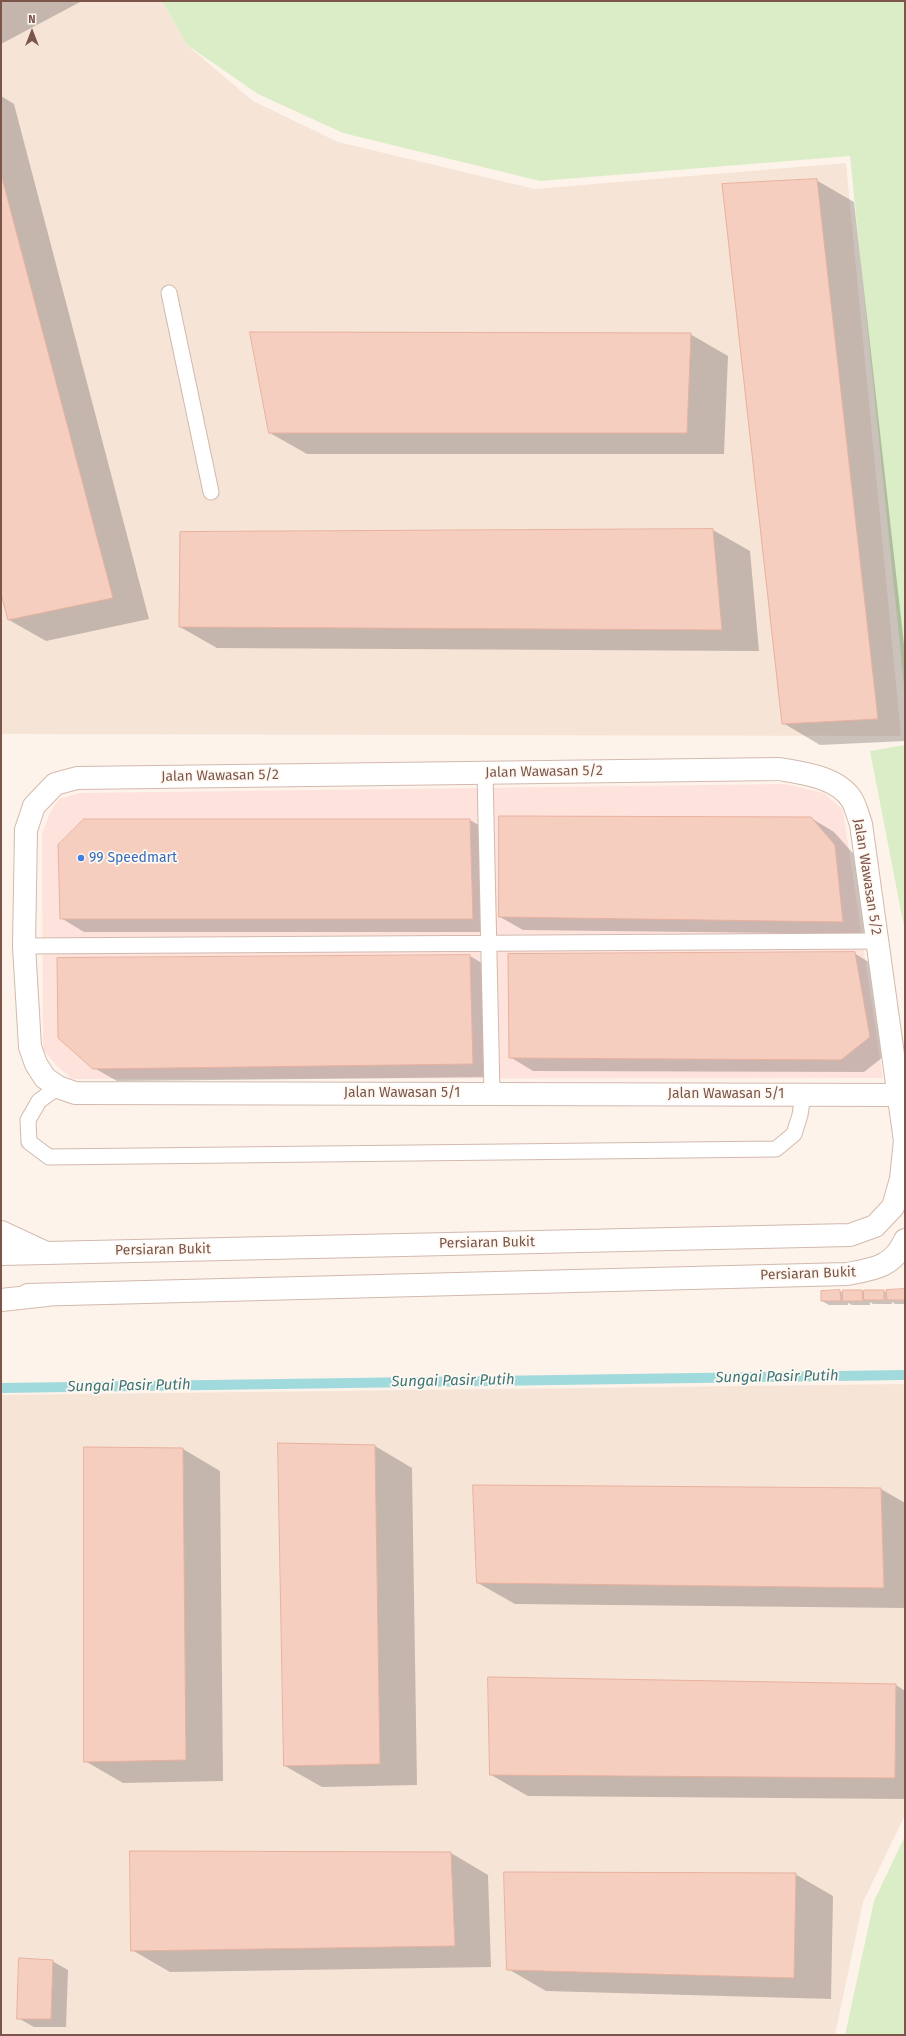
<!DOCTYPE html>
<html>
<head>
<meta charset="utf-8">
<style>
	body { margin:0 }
	#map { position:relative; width:906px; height:2036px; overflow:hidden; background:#fef3ea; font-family:"Fira Sans",sans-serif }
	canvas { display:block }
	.frame { position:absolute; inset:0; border:2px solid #7b554a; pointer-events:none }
	.north { position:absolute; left:12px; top:12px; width:40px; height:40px; -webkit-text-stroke:3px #fff8f1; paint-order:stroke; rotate:0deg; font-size:11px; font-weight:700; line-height:16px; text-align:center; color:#7b554a }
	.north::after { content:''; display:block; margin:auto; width:14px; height:18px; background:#7b554a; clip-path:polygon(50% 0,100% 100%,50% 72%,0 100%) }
</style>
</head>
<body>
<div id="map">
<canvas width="906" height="2036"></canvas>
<div class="frame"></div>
<div class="north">N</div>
</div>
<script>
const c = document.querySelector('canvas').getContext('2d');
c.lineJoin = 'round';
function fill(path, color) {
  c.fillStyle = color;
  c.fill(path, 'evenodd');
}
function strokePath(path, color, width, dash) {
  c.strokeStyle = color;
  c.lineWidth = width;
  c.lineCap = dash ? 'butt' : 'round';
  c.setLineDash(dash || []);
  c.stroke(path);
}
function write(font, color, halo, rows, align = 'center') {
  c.font = font + ' "Fira Sans",sans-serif';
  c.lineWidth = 3.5;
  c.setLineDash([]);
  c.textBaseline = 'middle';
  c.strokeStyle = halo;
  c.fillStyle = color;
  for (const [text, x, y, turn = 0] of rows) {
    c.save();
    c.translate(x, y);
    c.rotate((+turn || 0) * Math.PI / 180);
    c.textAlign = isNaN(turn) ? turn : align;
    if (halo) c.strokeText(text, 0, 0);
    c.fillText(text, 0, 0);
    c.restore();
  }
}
fill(new Path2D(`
	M 1,1 L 162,1 L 187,45 L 253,101 L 338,142 L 535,189 L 846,163 L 901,736 L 1,734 Z
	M 905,1384 L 905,1815 L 863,1902 L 835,2035 L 1,2035 L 1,1395 Z`), '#f6e4d7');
fill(new Path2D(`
	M 785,784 L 824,793 L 843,810 L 883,1078 L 72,1079 L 56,1065 L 43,1050 L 42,834 L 50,813 L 59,799 L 79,793 Z`), '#fee3dd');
fill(new Path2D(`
	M 162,1 L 905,1 L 905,696 L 850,156 L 540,181 L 343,133 L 258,94 L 187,45 Z
	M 905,745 L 905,932 L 870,751 Z
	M 905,1836 L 905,2035 L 845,2035 L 874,1901 Z`), '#dbedc6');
fill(new Path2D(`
	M 1,1 L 82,1 L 1,44 Z
	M 1,96 L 14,104 L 149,619 L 46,641 L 9,620 L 1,590 Z
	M 816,180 L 854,202 L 905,653 L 905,741 L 820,745 L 783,723 Z
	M 690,334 L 728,356 L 724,454 L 307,454 L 270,433 Z
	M 713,530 L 750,551 L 759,651 L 217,648 L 180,627 L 181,533 Z
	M 811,818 L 834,832 L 858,859 L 865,934 L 523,930 L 500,917 Z
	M 470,820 L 492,833 L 495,932 L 84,932 L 61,918 Z
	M 854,953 L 877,967 L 892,1050 L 864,1072 L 533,1071 L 510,1057 Z
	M 470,956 L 492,969 L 495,1077 L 117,1081 L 94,1068 Z
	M 905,1290 L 905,1304 L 895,1304 L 892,1302 L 892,1304 L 873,1304 L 870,1302 L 870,1305 L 852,1305 L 848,1303 L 848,1305 L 829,1305 L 822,1301 L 840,1291 L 844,1293 L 862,1291 L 865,1293 Z
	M 375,1446 L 412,1468 L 417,1785 L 322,1787 L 285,1766 Z
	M 183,1449 L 220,1471 L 223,1781 L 123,1783 L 85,1761 Z
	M 881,1489 L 905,1503 L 905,1608 L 515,1604 L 478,1583 Z
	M 896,1685 L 905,1691 L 905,1799 L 528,1796 L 491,1775 Z
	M 451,1853 L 488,1875 L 491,1967 L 170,1972 L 132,1950 Z
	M 795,1874 L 833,1896 L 831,1999 L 546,1991 L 508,1969 Z
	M 52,1961 L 68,1970 L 66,2027 L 34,2027 L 18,2018 Z`), '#0003');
strokePath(new Path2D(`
	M 1,1388 L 905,1375`), '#a1dadc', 10);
const building = new Path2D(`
	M 1,174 L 113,598 L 8,620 L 1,594 Z
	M 817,179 L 878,719 L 782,724 L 722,184 Z
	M 250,332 L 691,333 L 687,433 L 269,433 Z
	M 713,529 L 722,630 L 179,627 L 180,532 Z
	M 499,816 L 811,817 L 835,845 L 843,922 L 499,917 Z
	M 84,819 L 470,819 L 473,919 L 60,919 L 58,845 Z
	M 855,952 L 870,1037 L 841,1060 L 509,1058 L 508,954 Z
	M 470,955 L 473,1064 L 93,1069 L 58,1038 L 57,958 Z
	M 905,1289 L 905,1300 L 887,1300 L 886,1290 Z
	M 840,1290 L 841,1301 L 821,1301 L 821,1291 Z
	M 843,1290 L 862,1290 L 863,1301 L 843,1301 Z
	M 864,1290 L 884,1290 L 884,1300 L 864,1300 Z
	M 278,1443 L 375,1445 L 380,1764 L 284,1766 Z
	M 84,1447 L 183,1448 L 186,1760 L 84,1762 Z
	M 473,1485 L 881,1488 L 884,1588 L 477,1583 Z
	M 488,1677 L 896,1684 L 895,1778 L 490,1775 Z
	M 130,1851 L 451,1852 L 455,1946 L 131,1951 Z
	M 504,1872 L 796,1873 L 794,1978 L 507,1970 Z
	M 19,1958 L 53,1960 L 51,2019 L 17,2019 Z`);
fill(building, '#f5cebf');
strokePath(building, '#e9b19e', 1);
const lane = new Path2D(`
	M 169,293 L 211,492
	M 485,773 L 492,1093
	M 24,946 L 877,941
	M 58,1087 L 39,1101 L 28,1120 L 29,1142 L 49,1157 L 776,1149 L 794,1134 L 800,1115 L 803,1094`);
const street = new Path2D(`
	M 898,1095 L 75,1093 L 58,1087 L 45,1078 L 36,1064 L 30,1047 L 24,946 L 26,830 L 34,806 L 55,784 L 77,778 L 779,769 C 803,773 838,777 852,800 C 856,807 858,816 861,824 L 905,1141
	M 1,1254 L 850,1235 L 875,1226 L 893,1207 L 901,1179 L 905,1140
	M 28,1295 L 847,1274 C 874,1269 893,1267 905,1240`);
const secondary = new Path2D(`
	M 1,1232 L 44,1252
	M 1,1300 L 47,1295`);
strokePath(lane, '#d2b9ad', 17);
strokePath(street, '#d2b9ad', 24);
strokePath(secondary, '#d7bbad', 24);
strokePath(lane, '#fff', 15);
strokePath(street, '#fff', 22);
strokePath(secondary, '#fff', 22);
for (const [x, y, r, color] of [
	[81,858,4,"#3f7fe0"]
]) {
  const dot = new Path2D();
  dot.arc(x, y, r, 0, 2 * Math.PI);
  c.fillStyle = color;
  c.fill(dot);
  strokePath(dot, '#fff8f1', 1.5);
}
write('14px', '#7b554a', '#fff8f1', [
	["Jalan Wawasan 5/2",544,772,-1],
	["Jalan Wawasan 5/2",220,776,-1],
	["Jalan Wawasan 5/2",867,877,81],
	["Jalan Wawasan 5/1",402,1093],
	["Jalan Wawasan 5/1",726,1094],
	["Persiaran Bukit",487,1243,-1],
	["Persiaran Bukit",163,1250,-1],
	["Persiaran Bukit",808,1274,-2]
]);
write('14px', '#366cbe', '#fff8f1', [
	["99 Speedmart",89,858]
], 'left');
write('italic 15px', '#397679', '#fff8f1', [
	["Sungai Pasir Putih",777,1377,-1],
	["Sungai Pasir Putih",453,1381,-1],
	["Sungai Pasir Putih",129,1386,-1]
]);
</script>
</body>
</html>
